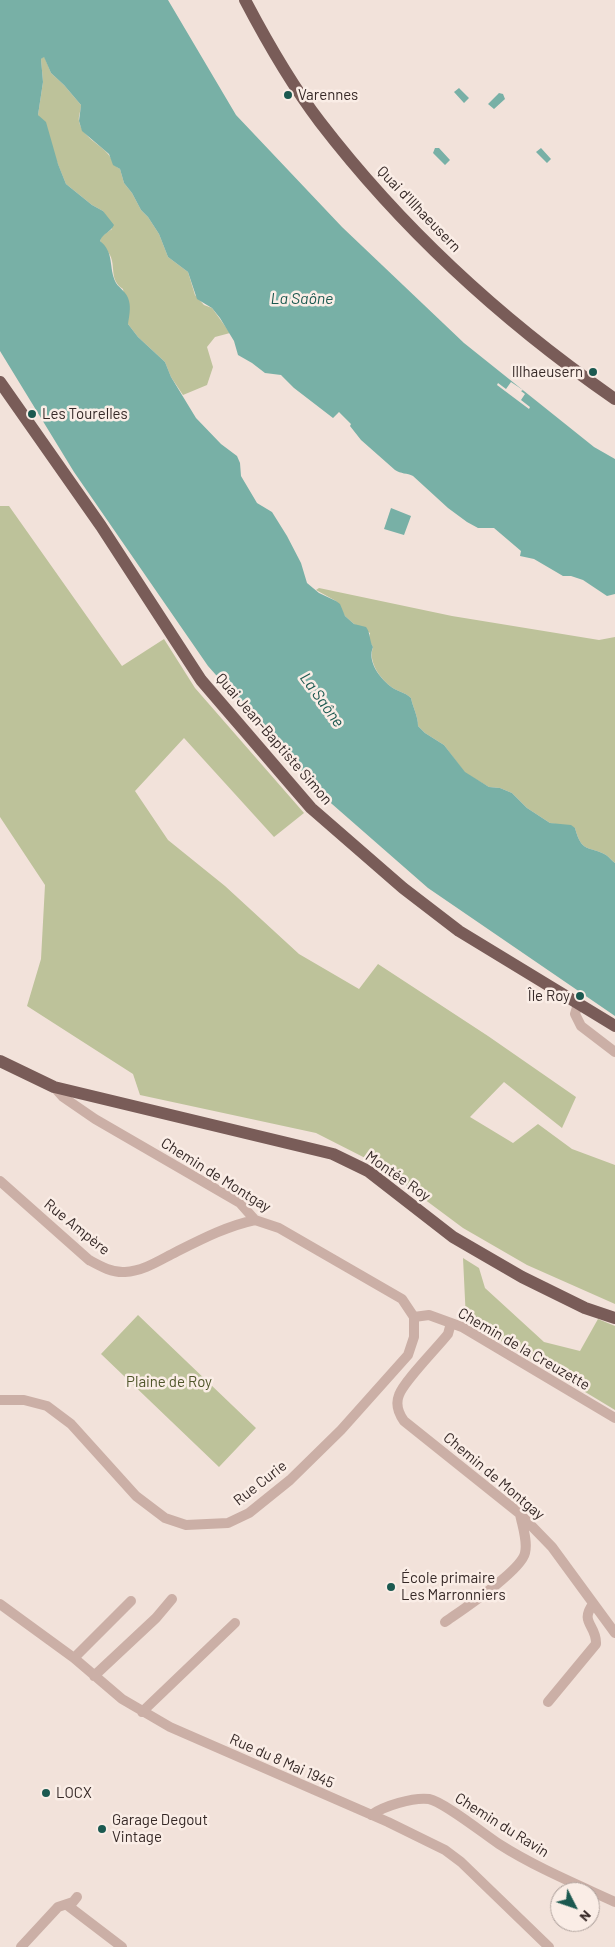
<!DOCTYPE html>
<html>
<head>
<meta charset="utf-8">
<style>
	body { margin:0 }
	#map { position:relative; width:615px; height:1947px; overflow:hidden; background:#f2e2da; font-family:Barlow,sans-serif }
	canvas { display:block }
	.north { position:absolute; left:550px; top:1882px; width:50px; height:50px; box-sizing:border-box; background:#faede6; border:1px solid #ac9f9a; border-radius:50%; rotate:131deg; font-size:14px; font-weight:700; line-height:20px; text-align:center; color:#362927 }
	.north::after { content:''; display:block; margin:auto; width:18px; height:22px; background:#1b5950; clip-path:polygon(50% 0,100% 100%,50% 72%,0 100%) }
</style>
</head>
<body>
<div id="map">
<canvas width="615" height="1947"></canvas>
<div class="north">N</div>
</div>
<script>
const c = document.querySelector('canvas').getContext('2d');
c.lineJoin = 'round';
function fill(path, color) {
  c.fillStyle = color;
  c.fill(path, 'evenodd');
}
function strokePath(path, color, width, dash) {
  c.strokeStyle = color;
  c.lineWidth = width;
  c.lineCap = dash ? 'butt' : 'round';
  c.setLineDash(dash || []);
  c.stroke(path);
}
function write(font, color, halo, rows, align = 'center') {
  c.font = font + ' Barlow,sans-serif';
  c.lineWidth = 5;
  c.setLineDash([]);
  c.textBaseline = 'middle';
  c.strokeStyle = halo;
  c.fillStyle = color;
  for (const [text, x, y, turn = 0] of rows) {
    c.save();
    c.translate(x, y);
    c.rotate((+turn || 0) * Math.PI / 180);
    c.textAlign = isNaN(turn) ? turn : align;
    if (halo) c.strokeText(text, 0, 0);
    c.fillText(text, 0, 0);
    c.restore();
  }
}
fill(new Path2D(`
	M 44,56 L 51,73 L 64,85 L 81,105 C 81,110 78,117 79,121 C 82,137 99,143 108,154 C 114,161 111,164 120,169 L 124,183 L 132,193 L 141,210 L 148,217 L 159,234 L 168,257 L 188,272 L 195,295 L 204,305 L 212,308 L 230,333 L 215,337 L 207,347 L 213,367 L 207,385 L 183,395 L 171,377 L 165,362 L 138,337 L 128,324 L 123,289 C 109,280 116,267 110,255 C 107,250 103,245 100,241 L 102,236 L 112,229 L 103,211 L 92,205 L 66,184 L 38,115 L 43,82 L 41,59 Z
	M 0,506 L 9,506 L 122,666 L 164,639 L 195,688 L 304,813 L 274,837 L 184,738 L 135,791 L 168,840 L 225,886 L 299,954 L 359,989 L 378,964 L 488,1036 L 576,1097 L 562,1128 L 504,1082 L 470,1117 L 513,1143 L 538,1124 L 572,1149 L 615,1165 L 615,1304 L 527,1265 L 463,1228 L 377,1164 L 316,1133 L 140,1095 L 133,1074 L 27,1006 L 41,959 L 45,885 L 0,817 Z
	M 319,588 L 452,616 L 599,640 L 615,637 L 615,863 C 612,861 609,857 606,855 C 588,845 582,854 575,828 L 550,823 L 527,808 L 512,793 L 500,788 L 489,787 L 465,773 L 444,745 L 425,733 L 418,726 C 418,716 413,708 411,698 C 405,692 396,691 390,686 C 379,677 368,661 373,647 L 369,640 L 370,633 L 354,624 L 345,616 L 336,601 L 316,590 Z
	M 463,1258 L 479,1268 L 485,1288 L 544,1342 L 580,1351 L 598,1319 L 615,1326 L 615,1410 L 466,1320 Z
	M 138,1315 L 256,1428 L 219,1467 L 101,1354 Z`), '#bdc29a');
fill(new Path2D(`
	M 0,0 L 168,0 L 236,115 L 342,227 L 464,343 L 594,447 L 615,459 L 615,594 L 607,596 L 583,580 L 571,576 L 563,576 L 534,559 L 520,556 L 521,551 L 494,528 L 478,528 L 467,522 L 448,508 L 413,476 C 407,473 401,474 395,470 L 361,440 L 350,426 L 351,424 L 339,412 L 333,418 L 294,388 L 281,375 L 265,373 L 252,363 L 238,355 L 234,341 L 220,318 L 212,308 L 197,299 L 188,272 L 168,257 L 159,234 L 148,217 L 141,210 L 132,193 L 124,183 L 120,169 L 113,165 L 109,154 L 82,131 L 79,121 L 81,105 L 64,85 L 51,73 L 44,57 L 41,59 L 43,82 L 38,115 L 46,122 L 58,164 L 66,184 L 92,205 L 103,211 L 114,225 C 111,232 103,233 100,241 C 115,253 108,267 116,283 C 120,289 127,292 129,301 C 131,308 129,317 128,324 L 138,337 L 165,362 L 171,377 L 196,418 L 221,444 L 237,456 L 240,463 L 241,476 L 257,503 L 272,512 L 287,536 L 301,563 L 307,583 L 319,593 L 336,601 L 340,604 L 345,616 L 354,624 L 366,627 C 371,634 369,640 373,647 C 367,661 379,677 390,686 C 396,691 405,692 411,698 C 413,708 418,716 418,726 L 425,733 L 444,745 L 465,772 L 489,787 L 500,788 L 512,793 L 527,808 L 550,823 L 571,825 L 575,828 C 582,854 588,845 606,855 C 609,857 612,861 615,863 L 615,1016 L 428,888 L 324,797 L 208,666 L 74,472 L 0,351 Z
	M 459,88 L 469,98 L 464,103 L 454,92 Z
	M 499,93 L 503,94 L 505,99 L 494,109 L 488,104 Z
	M 435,148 L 439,148 L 450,160 L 445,165 L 433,153 Z
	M 541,148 L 551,159 L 547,163 L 536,152 Z
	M 391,508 L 411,516 L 404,535 L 384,529 Z`), '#78b0a6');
fill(new Path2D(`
	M 511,382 L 523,390 L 521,391 L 525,394 L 521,400 L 530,407 L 529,409 L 497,385 L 498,383 L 506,389 Z`), '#f2e2da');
strokePath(new Path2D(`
	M 578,1004 L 575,1014 L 581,1026 L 615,1052
	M 0,1181 L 89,1260 C 100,1266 112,1273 125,1272 C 144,1271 160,1260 176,1252 C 202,1239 227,1226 255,1220
	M 414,1317 L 429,1315 L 462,1327 L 615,1418
	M 451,1323 L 448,1334 C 437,1348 404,1381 399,1395 C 395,1405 399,1414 404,1421 L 519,1513 L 552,1547 L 615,1633
	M 0,1400 L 24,1400 L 47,1406 L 71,1424 L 136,1496 L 165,1518 L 186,1525 L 228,1523 L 249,1513 L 290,1480 L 341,1430 L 408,1355 L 414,1337 L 414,1317 L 402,1299 L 279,1228 L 255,1220 L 240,1203 L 95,1119 L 63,1097 L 54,1087
	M 0,1604 L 74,1658 L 122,1699 L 170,1727 L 388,1822 L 445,1850 L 461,1862 L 549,1947
	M 445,1622 C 462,1610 521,1571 525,1553 C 528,1541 522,1525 520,1514
	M 74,1658 L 131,1601
	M 94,1676 L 156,1618 L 172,1599
	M 548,1702 L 596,1644 C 597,1625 579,1623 593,1604
	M 142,1712 L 235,1623
	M 371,1815 C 384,1806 413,1797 429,1799 C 444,1802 484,1834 499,1844 C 535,1867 576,1884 615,1902
	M 67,1905 L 122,1947
	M 21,1947 L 58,1907 L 73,1902 L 77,1897`), '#cbafa6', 10);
strokePath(new Path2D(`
	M 245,0 C 267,42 291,84 320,122 C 403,230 504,322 615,399
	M 0,382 L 101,526 L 201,680 L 311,808 L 403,888 L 459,931 L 615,1026
	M 0,1061 L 54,1087 L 333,1154 L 368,1171 L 453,1237 L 522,1277 L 585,1308 L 615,1318`), '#795c58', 12);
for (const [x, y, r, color] of [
	[288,95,5,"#1b5950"],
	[593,372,5,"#1b5950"],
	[32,414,5,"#1b5950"],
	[580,996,5,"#1b5950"],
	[391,1587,5,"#1b5950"],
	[46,1793,5,"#1b5950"],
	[102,1829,5,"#1b5950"]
]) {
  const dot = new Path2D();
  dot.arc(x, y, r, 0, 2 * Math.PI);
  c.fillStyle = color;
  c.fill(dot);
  strokePath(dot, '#faede6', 2);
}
write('15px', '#362927', '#faede6', [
	["Varennes",298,95],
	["Illhaeusern",583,372,"right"],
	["Les Tourelles",42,414],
	["Île Roy",570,996,"right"],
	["École primaire",401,1578],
	["Les Marronniers",401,1595],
	["LOCX",56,1793],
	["Garage Degout",112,1820],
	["Vintage",112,1837]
], 'left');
write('15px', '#362927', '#faede6', [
	["Quai d'Illhaeusern",419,209,46],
	["Quai Jean-Baptiste Simon",274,739,49],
	["Chemin de Montgay",216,1175,32],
	["Montée Roy",398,1176,35],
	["Rue Ampère",77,1227,39],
	["Chemin de la Creuzette",524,1349,30],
	["Chemin de Montgay",494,1476,40],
	["Rue Curie",260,1483,-38],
	["Rue du 8 Mai 1945",282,1761,24],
	["Chemin du Ravin",502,1825,32]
]);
write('15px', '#4f552a', '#faede6', [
	["Plaine de Roy",169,1382]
]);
write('italic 16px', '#1b5950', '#faede6', [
	["La Saône",302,299],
	["La Saône",322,700,54]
]);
</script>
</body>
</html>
